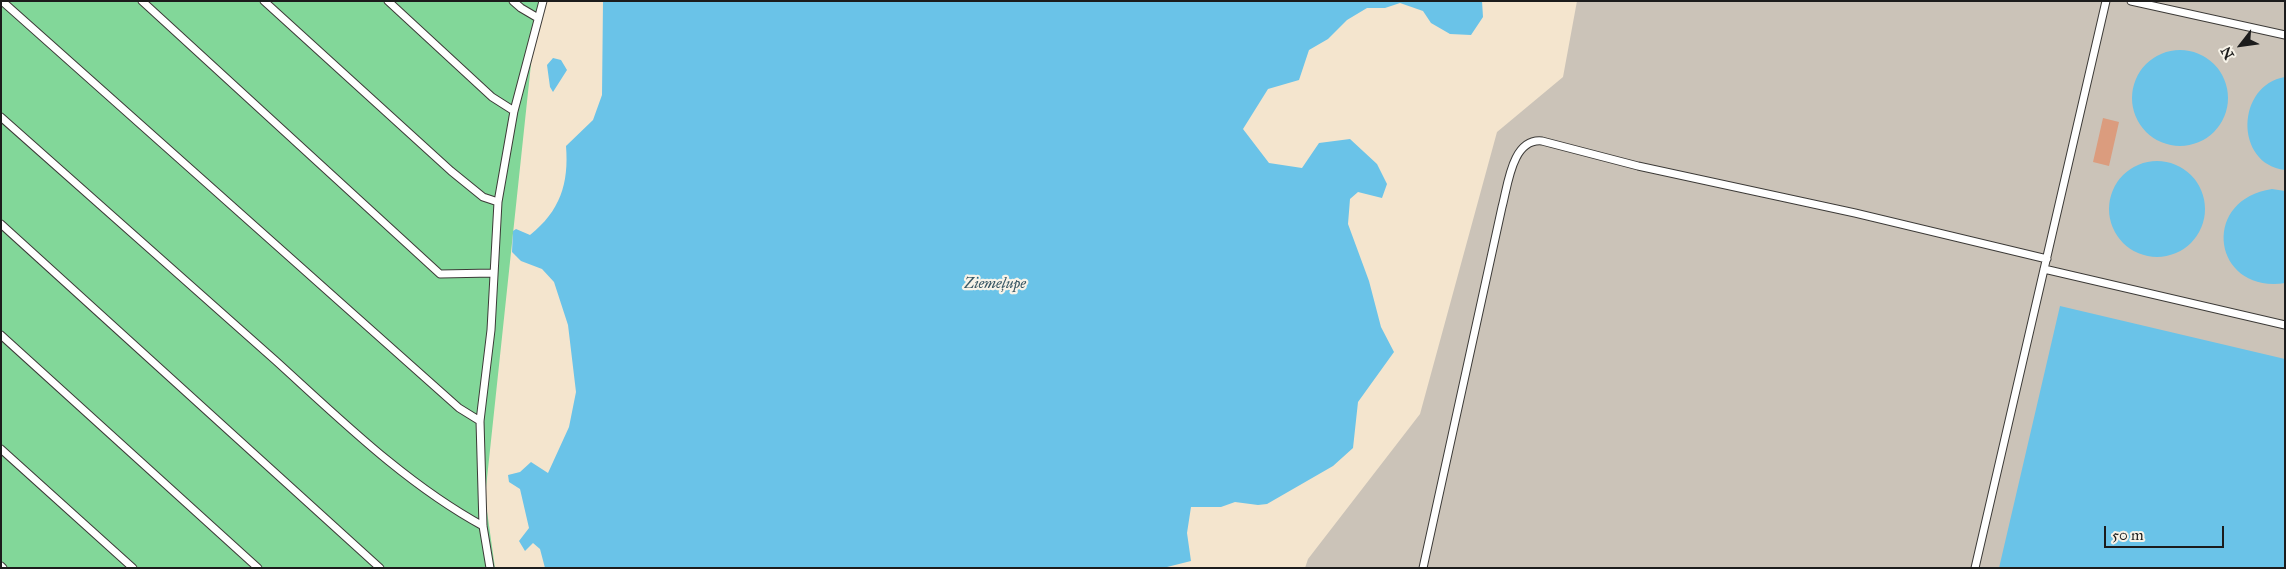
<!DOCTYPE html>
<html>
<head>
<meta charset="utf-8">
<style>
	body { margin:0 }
	#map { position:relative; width:2286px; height:569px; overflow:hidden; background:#f4e5ce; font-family:"IM FELL Great Primer",serif }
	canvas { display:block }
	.frame { position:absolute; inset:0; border:2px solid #1c1c1c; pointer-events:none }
	.north { position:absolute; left:2216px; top:20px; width:50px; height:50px; -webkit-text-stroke:4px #f7f3e8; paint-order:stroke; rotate:240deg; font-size:14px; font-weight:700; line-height:20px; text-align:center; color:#1c1c1c }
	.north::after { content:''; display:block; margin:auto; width:18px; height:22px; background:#1c1c1c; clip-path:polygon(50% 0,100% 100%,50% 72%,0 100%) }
	.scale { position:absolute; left:2104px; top:526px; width:120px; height:22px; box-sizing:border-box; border:2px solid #1c1c1c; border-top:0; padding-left:6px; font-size:15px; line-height:18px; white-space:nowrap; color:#1c1c1c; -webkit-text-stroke:4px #f7f3e8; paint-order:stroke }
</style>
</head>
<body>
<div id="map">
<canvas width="2286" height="569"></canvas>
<div class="frame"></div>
<div class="north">N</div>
<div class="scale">50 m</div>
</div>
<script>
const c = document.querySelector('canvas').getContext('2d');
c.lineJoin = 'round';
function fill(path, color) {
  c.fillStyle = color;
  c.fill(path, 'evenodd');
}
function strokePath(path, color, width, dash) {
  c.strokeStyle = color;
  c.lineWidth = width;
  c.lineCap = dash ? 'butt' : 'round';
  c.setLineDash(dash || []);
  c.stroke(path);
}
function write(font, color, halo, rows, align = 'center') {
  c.font = font + ' "IM FELL Great Primer",serif';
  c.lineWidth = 4.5;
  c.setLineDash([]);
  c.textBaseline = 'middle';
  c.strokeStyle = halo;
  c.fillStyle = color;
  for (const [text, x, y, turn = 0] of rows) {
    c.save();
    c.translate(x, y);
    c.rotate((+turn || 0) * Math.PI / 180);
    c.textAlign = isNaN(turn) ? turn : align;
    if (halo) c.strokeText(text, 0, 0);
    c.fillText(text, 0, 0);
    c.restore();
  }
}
fill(new Path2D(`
	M 1577,1 L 2285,1 L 2285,568 L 1305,568 L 1308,559 L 1420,414 L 1497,132 L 1563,77 Z`), '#cbc3b8');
fill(new Path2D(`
	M 1,1 L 545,1 L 536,17 L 485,497 L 495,568 L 1,568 Z`), '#82d799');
fill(new Path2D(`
	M 603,1 L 1482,1 L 1483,17 L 1471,35 L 1450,34 L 1431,23 L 1423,11 L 1400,3 L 1385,8 L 1367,8 L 1347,20 L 1328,39 L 1309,50 L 1299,80 L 1268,89 L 1243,129 L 1269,163 L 1302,168 L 1319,143 L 1350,139 L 1377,164 L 1387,184 L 1382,198 L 1358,192 L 1350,199 L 1348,224 L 1369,281 L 1381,327 L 1394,352 L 1358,402 L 1353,448 L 1333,466 L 1267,504 L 1258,505 L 1235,502 L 1221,507 L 1191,507 L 1187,533 L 1191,561 L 1163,568 L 545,568 L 540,549 L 533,543 L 525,551 L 519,541 L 529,528 L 520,489 L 509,482 L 508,475 L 520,472 L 531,462 L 548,473 L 569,427 L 576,392 L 568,325 L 554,282 L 542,269 L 521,261 L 512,252 L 513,231 L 516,229 L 530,235 C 560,211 569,184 566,146 L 593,120 L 602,95 Z
	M2132 98a48 48 0 1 1 96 0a48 48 0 1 1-96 0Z
	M 553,58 L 561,60 L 567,70 L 553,92 L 550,87 L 547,65 Z
	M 2285,77 L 2285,170 C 2234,164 2236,85 2285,77 Z
	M2109 209a48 48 0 1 1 96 0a48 48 0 1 1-96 0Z
	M 2272,189 L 2285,191 L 2285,283 C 2213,294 2199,200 2272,189 Z
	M 2060,306 L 2285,359 L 2285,568 L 1999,568 Z`), '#6ac3e8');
fill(new Path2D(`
	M 2103,118 L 2119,122 L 2109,166 L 2093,162 Z`), '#db9c7e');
const lane = new Path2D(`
	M 2,1 L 459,408 L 480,421
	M 142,1 L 440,274 L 493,273
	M 264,1 L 451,171 L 483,197 L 498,202
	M 388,1 L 492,97 L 514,111
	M 513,1 L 521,8 L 538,18
	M 2131,1 L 2285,35
	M 1,117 C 93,198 184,280 276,361 C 341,420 406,484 483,526
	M 1,224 L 380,568
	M 2044,269 L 2285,325
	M 1,335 L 258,568
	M 1,449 L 133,568
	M 1,566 L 3,568
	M 490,568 L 483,526 L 480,421 L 491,330 L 498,202 L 514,111 L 543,1
	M 1423,568 L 1502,207 C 1508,185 1512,138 1542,141 L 1638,166 L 1855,213 L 2047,259
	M 1975,568 L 2106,1`);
strokePath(lane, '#3c3a37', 9);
strokePath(lane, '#fff', 7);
write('italic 15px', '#375663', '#f7f3e8', [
	["Ziemeļupe",995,284]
]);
</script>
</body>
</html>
